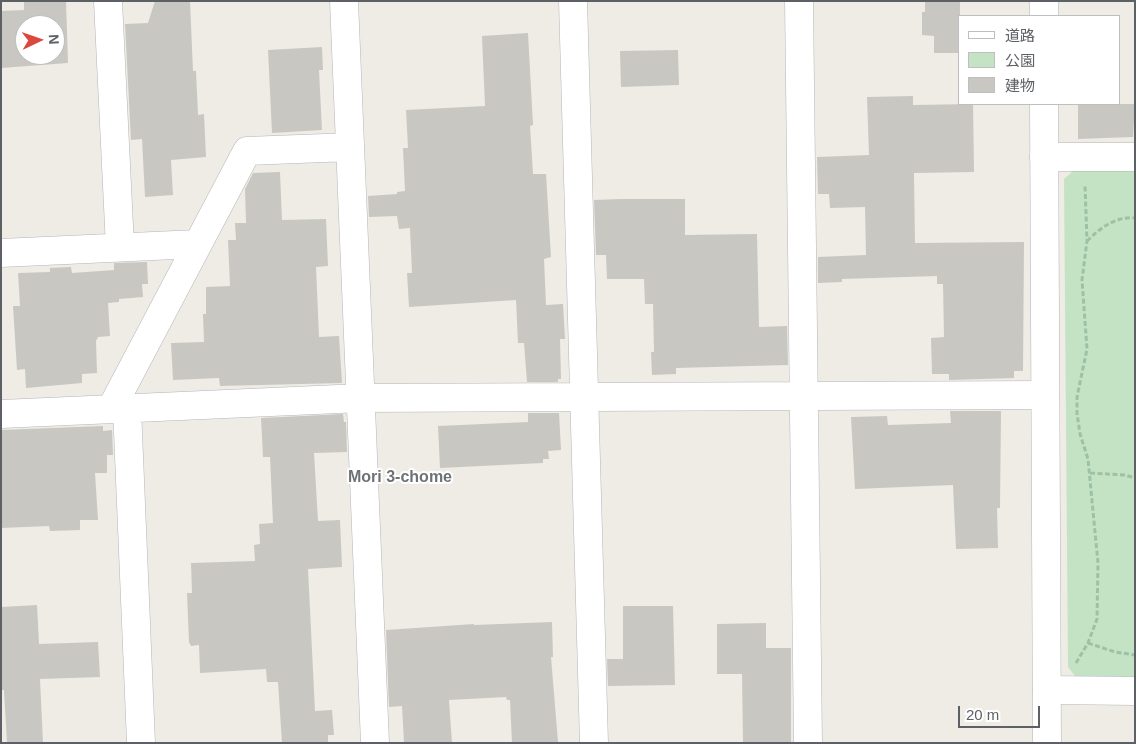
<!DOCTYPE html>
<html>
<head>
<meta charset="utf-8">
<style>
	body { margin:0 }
	#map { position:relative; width:1136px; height:744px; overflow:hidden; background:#eeece5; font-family:Helvetica,"Noto Sans JP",sans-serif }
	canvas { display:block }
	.frame { position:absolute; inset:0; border:2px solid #5d6064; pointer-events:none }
	.legend { position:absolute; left:958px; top:15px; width:162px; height:90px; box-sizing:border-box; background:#fff; border:1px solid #bebfc1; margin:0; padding:6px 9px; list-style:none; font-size:15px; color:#5d6064 }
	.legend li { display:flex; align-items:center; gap:10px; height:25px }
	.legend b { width:25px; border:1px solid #bebfc1 }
	.north { position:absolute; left:15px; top:15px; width:50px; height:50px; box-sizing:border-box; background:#fff; border:1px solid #bebfc1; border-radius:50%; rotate:87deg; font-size:14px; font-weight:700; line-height:20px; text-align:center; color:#5d6064 }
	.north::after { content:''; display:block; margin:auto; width:18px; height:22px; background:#da483e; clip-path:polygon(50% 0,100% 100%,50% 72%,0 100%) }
	.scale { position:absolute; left:958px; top:706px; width:82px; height:22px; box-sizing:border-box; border:2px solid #5d6064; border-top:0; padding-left:6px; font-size:15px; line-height:18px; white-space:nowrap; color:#5d6064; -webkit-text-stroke:4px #fff; paint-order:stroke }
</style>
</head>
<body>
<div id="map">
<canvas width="1136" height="744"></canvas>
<div class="frame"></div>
<ul class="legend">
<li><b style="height:6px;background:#fff"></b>道路</li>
<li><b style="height:14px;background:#c4e3c4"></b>公園</li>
<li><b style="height:14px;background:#c9c7c2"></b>建物</li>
</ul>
<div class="north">N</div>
<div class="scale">20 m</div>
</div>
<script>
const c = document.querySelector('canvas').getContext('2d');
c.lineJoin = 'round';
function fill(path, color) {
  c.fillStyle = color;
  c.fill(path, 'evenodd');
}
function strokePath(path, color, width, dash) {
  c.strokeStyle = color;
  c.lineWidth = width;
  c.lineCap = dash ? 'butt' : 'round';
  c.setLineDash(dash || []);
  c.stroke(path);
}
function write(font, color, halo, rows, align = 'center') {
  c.font = font + ' Helvetica,sans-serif';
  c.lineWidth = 4;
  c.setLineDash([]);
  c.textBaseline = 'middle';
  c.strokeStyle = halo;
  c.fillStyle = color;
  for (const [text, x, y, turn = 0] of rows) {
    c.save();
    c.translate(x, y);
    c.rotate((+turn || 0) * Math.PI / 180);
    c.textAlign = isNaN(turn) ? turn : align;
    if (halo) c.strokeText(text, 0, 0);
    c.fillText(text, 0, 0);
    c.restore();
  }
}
fill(new Path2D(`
	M 1073,171 L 1135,171 L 1135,677 L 1075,676 L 1068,667 L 1064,179 Z`), '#c4e3c4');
fill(new Path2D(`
	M 24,1 L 66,1 L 68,63 L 1,68 L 1,11 L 24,10 ZM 25,25 L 55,25 L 55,55 L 25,55 Z
	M 155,1 L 190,1 L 193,71 L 196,71 L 198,115 L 204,114 L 206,157 L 171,160 L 173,195 L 145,197 L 142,139 L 131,140 L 125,24 L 148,23 Z
	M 925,1 L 960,1 L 960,53 L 934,53 L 934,36 L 922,35 L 922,12 L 925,12 Z
	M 528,33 L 533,125 L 530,126 L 533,174 L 546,174 L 551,257 L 544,259 L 546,305 L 563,304 L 565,339 L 560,339 L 561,379 L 558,379 L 558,382 L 527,382 L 524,343 L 518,343 L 516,300 L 409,307 L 407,273 L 412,273 L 410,228 L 399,229 L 397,216 L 369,217 L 368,196 L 397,194 L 397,192 L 405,191 L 403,148 L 408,148 L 406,110 L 485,106 L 482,36 Z
	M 322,47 L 323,70 L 319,70 L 322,130 L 272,133 L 268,50 Z
	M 678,50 L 679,85 L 621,87 L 620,51 Z
	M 913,96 L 913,105 L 973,104 L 974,172 L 914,173 L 915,243 L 1024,242 L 1023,371 L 1014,371 L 1014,378 L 949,380 L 949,374 L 932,374 L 931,338 L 944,337 L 943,284 L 937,284 L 937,276 L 842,279 L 842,282 L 818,283 L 818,257 L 866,255 L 865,207 L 830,208 L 829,194 L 818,194 L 817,157 L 869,155 L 867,97 Z
	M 1078,104 L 1135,104 L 1133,137 L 1078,139 Z
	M 280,172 L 282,220 L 326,219 L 328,266 L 316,267 L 319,337 L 339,336 L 342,383 L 220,386 L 219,378 L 173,380 L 171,343 L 204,342 L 203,314 L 206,314 L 206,287 L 230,286 L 228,240 L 236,240 L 235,223 L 246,223 L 245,189 L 253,173 Z
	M 620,199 L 685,199 L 685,235 L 757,234 L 759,327 L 787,326 L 788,365 L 676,368 L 676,374 L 652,375 L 651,352 L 654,352 L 653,304 L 645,304 L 644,279 L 607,279 L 606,255 L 596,255 L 594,200 Z
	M 147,262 L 148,284 L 142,284 L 143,297 L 119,299 L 119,302 L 108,303 L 110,336 L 98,337 L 96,341 L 97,373 L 82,374 L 82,383 L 26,388 L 25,369 L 17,370 L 13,306 L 20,306 L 18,273 L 50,272 L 50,268 L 71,267 L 72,273 L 114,270 L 114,263 Z
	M 950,411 L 1001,411 L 1000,508 L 997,508 L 998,548 L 956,549 L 953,485 L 855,489 L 851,417 L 887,416 L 888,425 L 951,423 Z
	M 528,413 L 559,413 L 561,450 L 548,451 L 549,459 L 543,459 L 543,463 L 440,468 L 438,426 L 528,422 Z
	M 343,414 L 344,422 L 346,422 L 347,452 L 314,453 L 318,521 L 340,520 L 342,567 L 308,569 L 315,711 L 332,710 L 334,735 L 328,735 L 328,743 L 282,743 L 278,682 L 267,682 L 266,669 L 200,673 L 199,645 L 191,646 L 189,642 L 187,593 L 192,593 L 191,563 L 255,561 L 254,545 L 260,544 L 259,524 L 273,523 L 270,457 L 263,457 L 261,418 Z
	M 103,426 L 103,431 L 112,430 L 113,455 L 107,455 L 107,473 L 95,473 L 98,520 L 80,520 L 80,530 L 50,531 L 49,526 L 1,528 L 1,430 Z
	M 37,605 L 39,644 L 98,642 L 100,677 L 40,679 L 43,743 L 7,743 L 4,690 L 1,690 L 1,607 Z
	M 623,606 L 673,606 L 675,685 L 608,686 L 607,659 L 623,659 Z
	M 552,622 L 553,657 L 551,657 L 558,742 L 512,743 L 510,700 L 507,700 L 506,697 L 449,700 L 452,743 L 404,743 L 402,706 L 389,707 L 386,630 L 474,624 L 474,625 Z
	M 766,623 L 766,648 L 791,648 L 791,743 L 743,743 L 742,674 L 717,674 L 717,624 Z`), '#c9c7c2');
const street = new Path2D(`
	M 108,1 L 120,247
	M 344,1 L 375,743
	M 573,1 L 594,743
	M 799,1 L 808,743
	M 1044,157 L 1135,157
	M 1,253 L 197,244
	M 127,408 L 141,743
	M 111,409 L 247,151 L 350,147
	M 1,414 L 361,398 L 1045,395
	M 1047,690 L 1135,691`);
const secondary = new Path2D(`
	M 1044,1 L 1044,16
	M 1044,104 L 1047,743`);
strokePath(street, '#b2b5b9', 29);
strokePath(secondary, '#b1b4b8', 29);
strokePath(new Path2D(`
	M 1087,241 C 1100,228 1116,216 1135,218
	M 1090,473 L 1125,475 L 1135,478
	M 1088,643 L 1115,652 L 1135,655
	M 1076,663 L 1088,643 L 1097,619 L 1098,563 L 1088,459 L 1080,434 L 1077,413 L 1077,397 L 1087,349 L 1082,280 L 1087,241 L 1085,185`), '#9cc1a6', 3, [5, 2.5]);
strokePath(street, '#fff', 28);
strokePath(secondary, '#fff', 28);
write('bold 16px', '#6e7276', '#fff', [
	["Mori 3-chome",400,478]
]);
</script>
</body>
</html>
